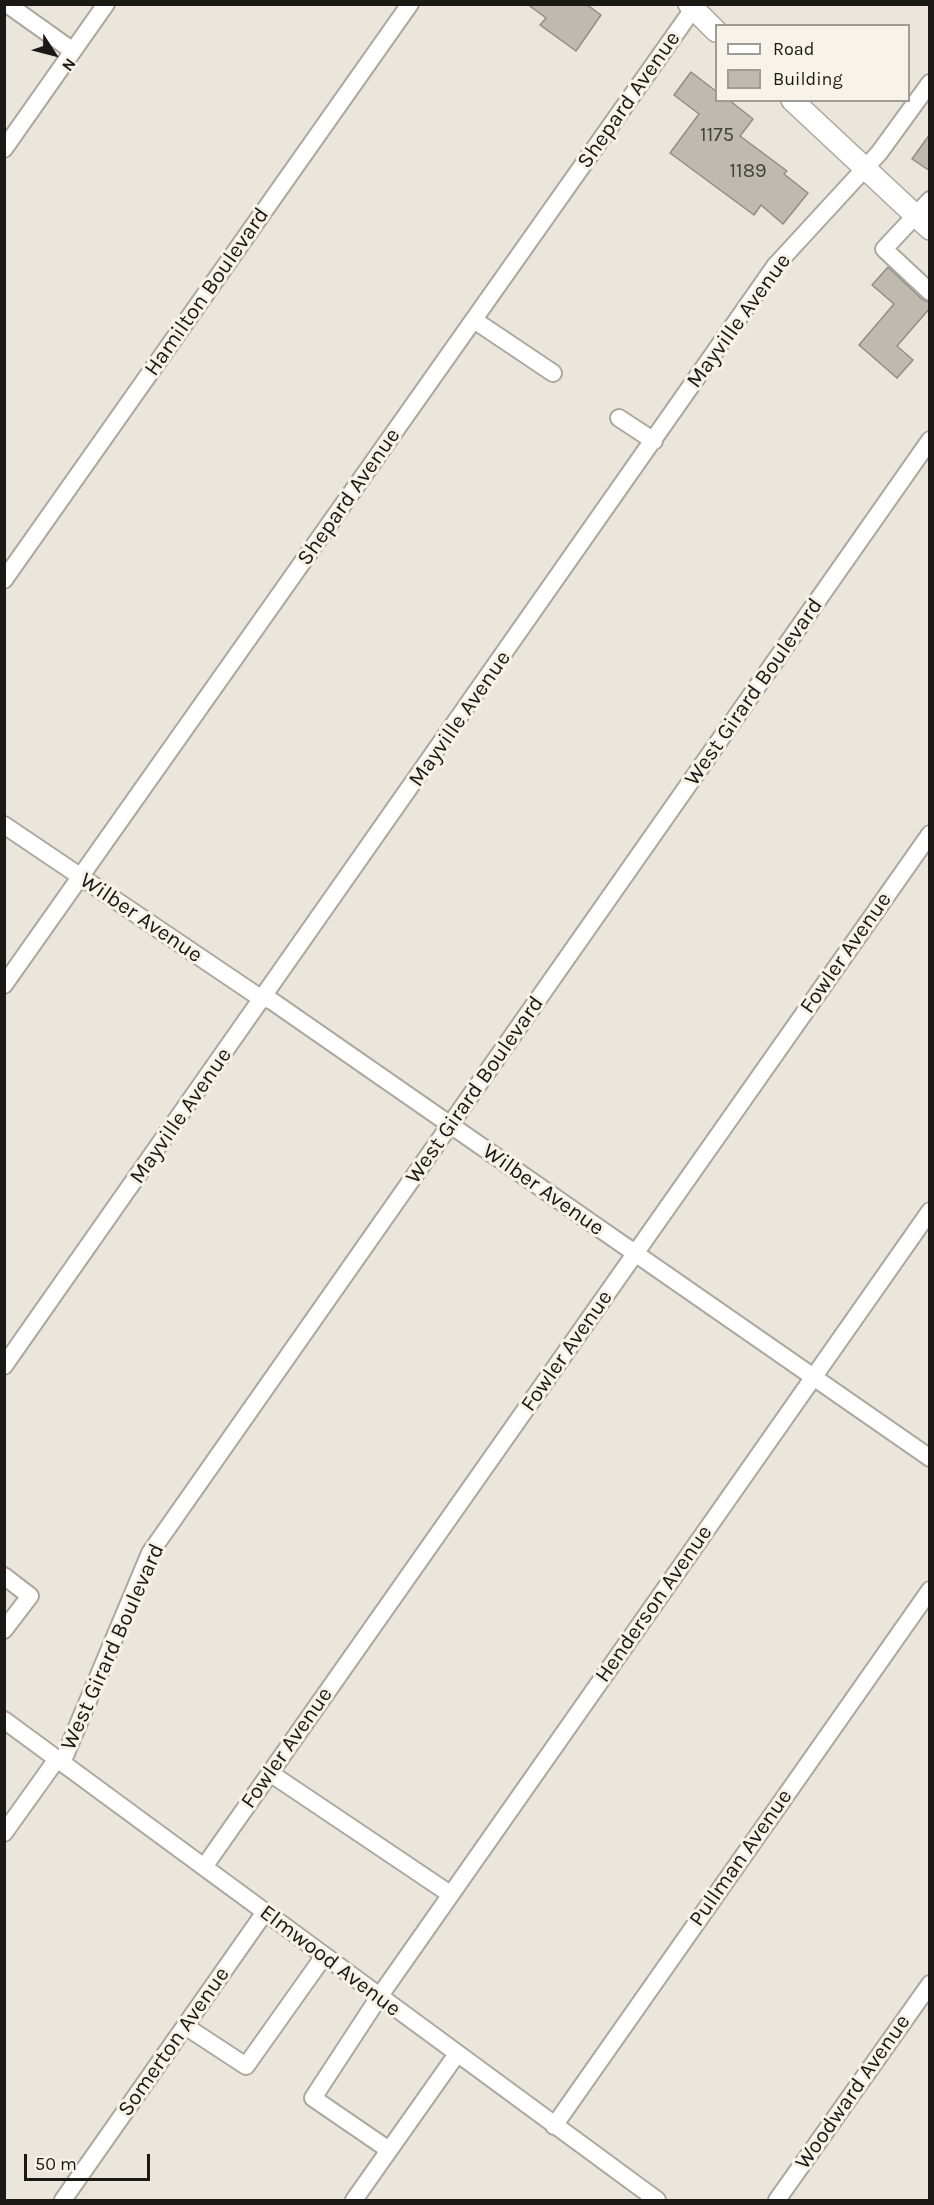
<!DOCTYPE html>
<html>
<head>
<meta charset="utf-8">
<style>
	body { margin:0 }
	#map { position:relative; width:934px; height:2205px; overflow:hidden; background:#eae6db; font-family:Karla,sans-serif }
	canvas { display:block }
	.frame { position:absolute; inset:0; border:6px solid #1a1915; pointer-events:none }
	.legend { position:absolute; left:715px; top:24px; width:195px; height:78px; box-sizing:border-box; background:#f8f3e8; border:2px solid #9f9c94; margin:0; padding:8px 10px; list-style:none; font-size:18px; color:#1a1915 }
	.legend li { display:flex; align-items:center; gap:12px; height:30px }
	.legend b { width:30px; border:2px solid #9f9c94 }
	.north { position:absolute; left:24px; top:24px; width:60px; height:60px; -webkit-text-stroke:4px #f8f3e8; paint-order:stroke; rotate:126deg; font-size:16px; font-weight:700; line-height:24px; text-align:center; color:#1a1915 }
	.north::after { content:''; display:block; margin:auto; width:21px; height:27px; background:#1a1915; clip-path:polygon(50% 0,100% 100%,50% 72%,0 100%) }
	.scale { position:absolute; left:24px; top:2154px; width:126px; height:27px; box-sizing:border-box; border:3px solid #1a1915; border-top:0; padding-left:8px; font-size:18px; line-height:21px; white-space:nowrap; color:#1a1915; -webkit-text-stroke:4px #f8f3e8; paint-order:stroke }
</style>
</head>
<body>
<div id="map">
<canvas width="934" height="2205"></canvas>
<div class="frame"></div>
<ul class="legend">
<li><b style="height:8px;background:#fff"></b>Road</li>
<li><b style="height:16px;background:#bfbab0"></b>Building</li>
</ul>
<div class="north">N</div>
<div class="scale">50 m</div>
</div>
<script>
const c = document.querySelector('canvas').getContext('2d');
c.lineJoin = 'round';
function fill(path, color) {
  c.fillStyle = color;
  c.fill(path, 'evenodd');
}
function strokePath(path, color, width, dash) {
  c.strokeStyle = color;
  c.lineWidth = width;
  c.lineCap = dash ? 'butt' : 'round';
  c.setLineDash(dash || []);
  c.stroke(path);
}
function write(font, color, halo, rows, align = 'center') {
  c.font = font + ' Karla,sans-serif';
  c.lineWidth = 6;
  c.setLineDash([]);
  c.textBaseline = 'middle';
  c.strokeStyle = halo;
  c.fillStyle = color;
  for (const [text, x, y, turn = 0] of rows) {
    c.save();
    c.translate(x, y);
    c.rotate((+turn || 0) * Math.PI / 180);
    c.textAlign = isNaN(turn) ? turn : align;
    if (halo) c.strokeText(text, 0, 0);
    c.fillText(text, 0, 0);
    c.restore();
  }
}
const building = new Path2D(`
	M 527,4 L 586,4 L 601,15 L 576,51 L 540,25 L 546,18 Z
	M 691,72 L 717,92 L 717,100 L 729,100 L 753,119 L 740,136 L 787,171 L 784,174 L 808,193 L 783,224 L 761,205 L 754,215 L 670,153 L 699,114 L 674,95 Z
	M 930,134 L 930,171 L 912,159 Z
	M 888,267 L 923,300 L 930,302 L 930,308 L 897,346 L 913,360 L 897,378 L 859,345 L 894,304 L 872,285 Z`);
fill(building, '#bfbab0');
strokePath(building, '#918d83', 1.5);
const minor = new Path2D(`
	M 7,4 L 73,51
	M 4,149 L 106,4
	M 930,200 L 884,249 L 930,292
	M 474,320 L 553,373
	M 619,418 L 654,441
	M 4,580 L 410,4
	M 4,825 L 256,995 L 272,1001 L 930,1458
	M 4,985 L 693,9
	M 4,1366 L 775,266 L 879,153 L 930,83
	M 4,1576 L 30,1596 L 4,1630
	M 4,1720 L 657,2200
	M 62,1763 L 150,1553 L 930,440
	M 270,1773 L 450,1894
	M 4,1833 L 57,1759
	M 204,1867 L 930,834
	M 185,2026 L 246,2066 L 324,1956
	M 554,2126 L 930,1590
	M 389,2150 L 313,2098 L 379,1997 L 930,1211
	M 63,2200 L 265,1912
	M 354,2200 L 457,2054
	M 777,2200 L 930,1984`);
const major = new Path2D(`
	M 689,4 L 716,31
	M 792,100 L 930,229`);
strokePath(minor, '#aca89e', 20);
strokePath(major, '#aca89e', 24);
strokePath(minor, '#fff', 16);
strokePath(major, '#fff', 21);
write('20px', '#43413c', null, [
	["1175",717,135],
	["1189",748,171]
]);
write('22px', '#1a1915', '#f8f3e8', [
	["Shepard Avenue",629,100,-55],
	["Hamilton Boulevard",207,292,-55],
	["Mayville Avenue",739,321,-54],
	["Shepard Avenue",349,497,-55],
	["West Girard Boulevard",754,692,-55],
	["Mayville Avenue",460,719,-55],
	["Wilber Avenue",141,918,34],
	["Fowler Avenue",846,953,-55],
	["West Girard Boulevard",475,1090,-55],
	["Mayville Avenue",181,1116,-55],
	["Wilber Avenue",543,1190,35],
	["Fowler Avenue",567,1351,-55],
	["Henderson Avenue",654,1604,-55],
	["West Girard Boulevard",113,1647,-66],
	["Fowler Avenue",287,1748,-55],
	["Pullman Avenue",741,1858,-55],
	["Elmwood Avenue",330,1961,37],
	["Somerton Avenue",174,2042,-55],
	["Woodward Avenue",853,2092,-55]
]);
</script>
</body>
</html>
